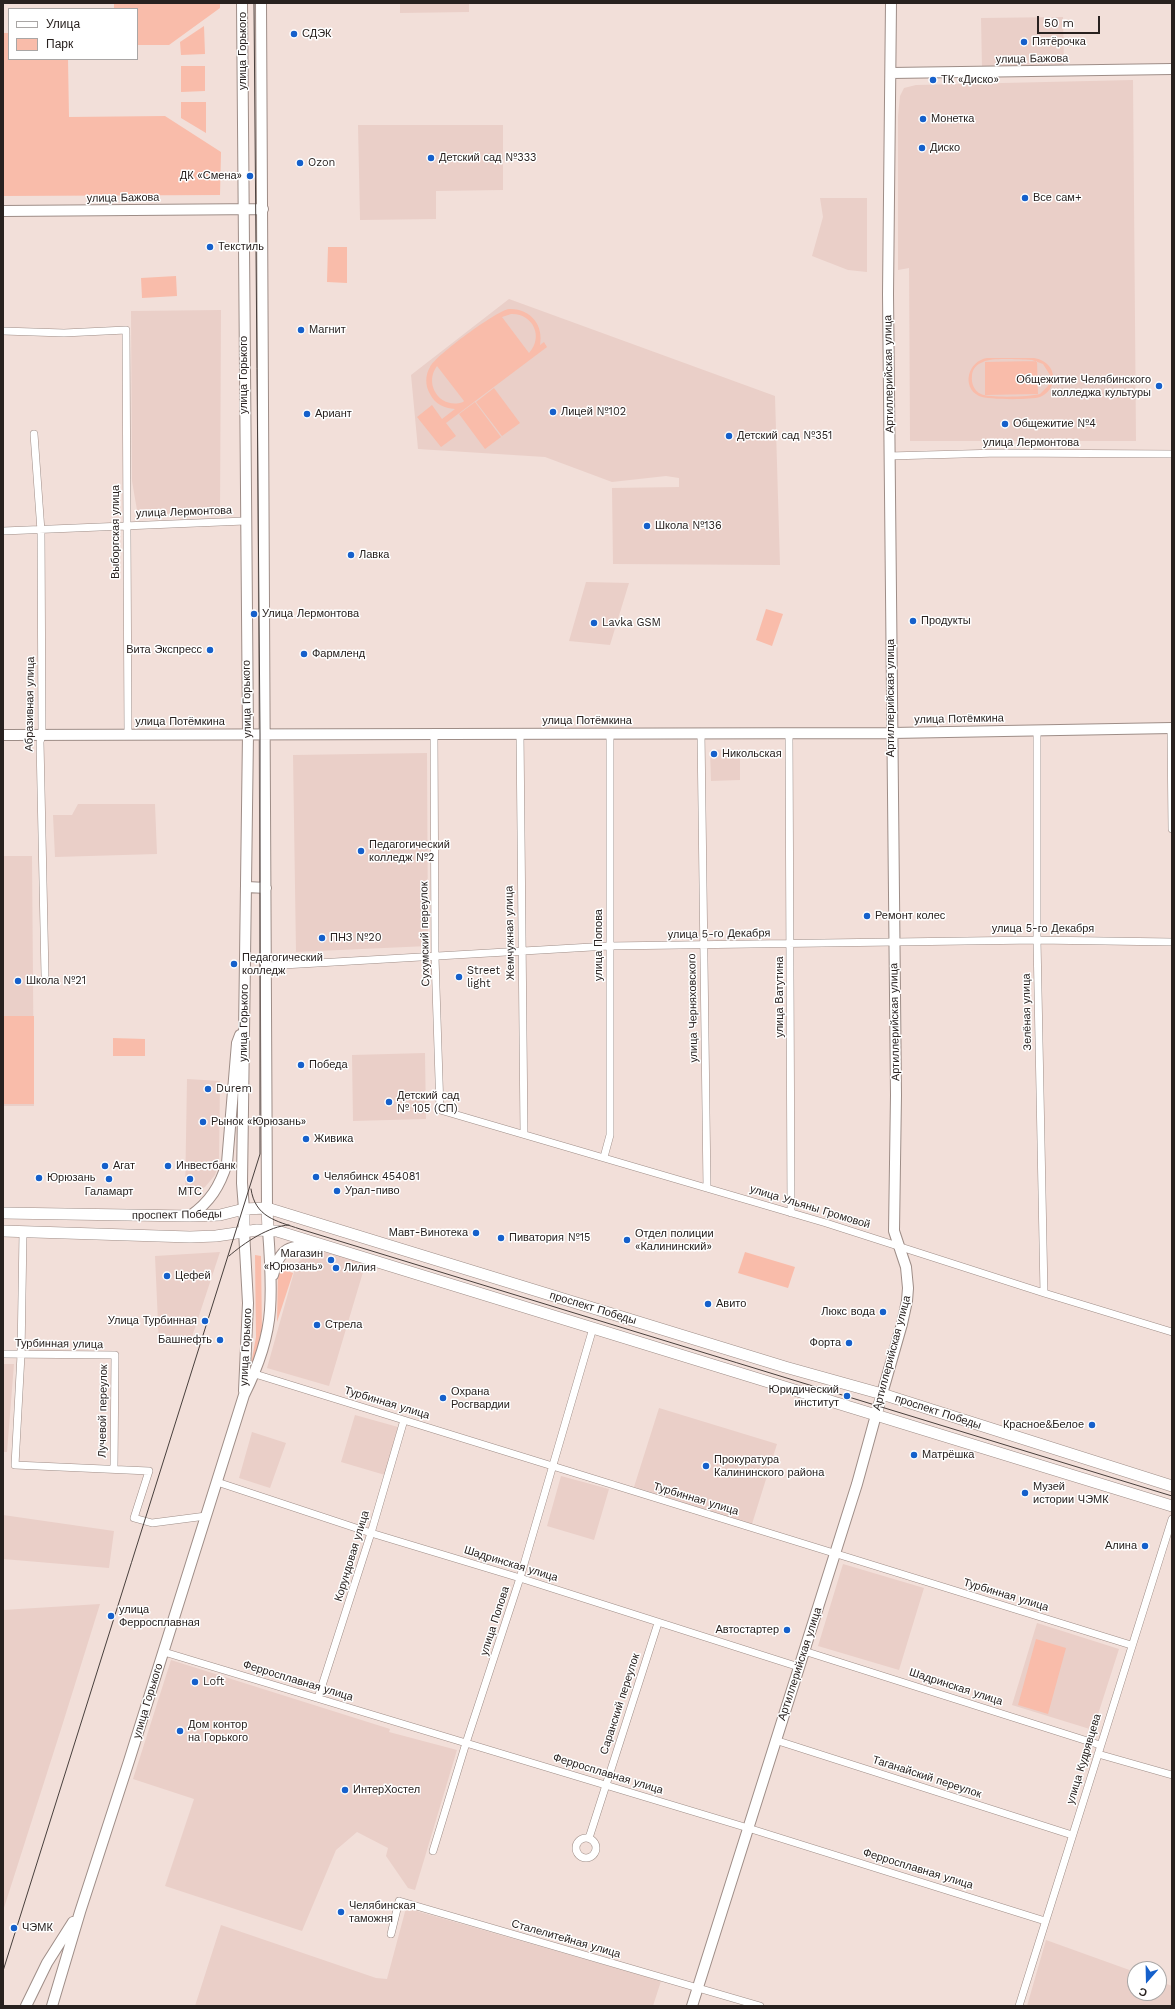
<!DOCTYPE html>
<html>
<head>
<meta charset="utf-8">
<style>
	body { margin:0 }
	#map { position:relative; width:1175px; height:2009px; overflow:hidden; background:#f2dfd9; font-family:"Work Sans",sans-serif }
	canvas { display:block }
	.frame { position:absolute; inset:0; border:4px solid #28211f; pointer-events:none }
	.legend { position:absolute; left:8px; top:8px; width:130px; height:52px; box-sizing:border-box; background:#fff; border:1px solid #a9a6a5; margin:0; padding:5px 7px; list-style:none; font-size:12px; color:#28211f }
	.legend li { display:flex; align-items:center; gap:8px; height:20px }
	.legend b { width:20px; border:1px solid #a9a6a5 }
	.north { position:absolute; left:1127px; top:1961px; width:40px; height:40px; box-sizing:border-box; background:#fff; border:1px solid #a9a6a5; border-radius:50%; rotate:200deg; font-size:11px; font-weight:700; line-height:16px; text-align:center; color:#28211f }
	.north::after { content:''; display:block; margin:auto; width:14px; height:18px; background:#1560cb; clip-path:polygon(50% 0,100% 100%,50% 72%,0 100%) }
	.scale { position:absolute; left:1037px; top:16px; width:63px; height:18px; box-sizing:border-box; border:2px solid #28211f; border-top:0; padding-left:5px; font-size:12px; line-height:14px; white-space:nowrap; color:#28211f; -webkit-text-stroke:3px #fff; paint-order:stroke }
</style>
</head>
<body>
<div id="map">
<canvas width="1175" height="2009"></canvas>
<div class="frame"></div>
<ul class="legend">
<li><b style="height:5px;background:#fff"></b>Улица</li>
<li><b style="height:11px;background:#f9bcaa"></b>Парк</li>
</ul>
<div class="north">С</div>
<div class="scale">50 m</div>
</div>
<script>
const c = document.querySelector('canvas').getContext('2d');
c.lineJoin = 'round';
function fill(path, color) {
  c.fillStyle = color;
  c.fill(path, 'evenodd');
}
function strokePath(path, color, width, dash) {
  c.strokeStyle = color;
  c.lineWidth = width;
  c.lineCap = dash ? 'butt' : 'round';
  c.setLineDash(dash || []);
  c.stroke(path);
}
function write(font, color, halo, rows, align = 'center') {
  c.font = font + ' "Work Sans",sans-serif';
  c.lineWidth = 3;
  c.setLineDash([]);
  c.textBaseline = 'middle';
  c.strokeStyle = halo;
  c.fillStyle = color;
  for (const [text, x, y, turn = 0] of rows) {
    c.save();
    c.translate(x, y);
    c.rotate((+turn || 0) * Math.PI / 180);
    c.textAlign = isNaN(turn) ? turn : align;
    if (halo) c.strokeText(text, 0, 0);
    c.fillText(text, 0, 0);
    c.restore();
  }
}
fill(new Path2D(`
	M 400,3 L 469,3 L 469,12 L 400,13 Z
	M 1063,17 L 1064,66 L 982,68 L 981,18 Z
	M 1133,80 L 1136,441 L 910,441 L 909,268 L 898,270 L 898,116 L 900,96 L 904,88 L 916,85 Z
	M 358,125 L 503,125 L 503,190 L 436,191 L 436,219 L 360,220 Z
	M 820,198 L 867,198 L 867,272 L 848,270 L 812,256 L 823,217 Z
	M 509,299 L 775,396 L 780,565 L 613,564 L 612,488 L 679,487 L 679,478 L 666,476 L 612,482 L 545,457 L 418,449 L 411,375 Z
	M 221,310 L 220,515 L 138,516 L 132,481 L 131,311 Z
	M 586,582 L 629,583 L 610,645 L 569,641 Z
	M 740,749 L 740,780 L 711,781 L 710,750 Z
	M 427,753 L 428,946 L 296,952 L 293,755 Z
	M 78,804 L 155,804 L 157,854 L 55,857 L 53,815 L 72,815 Z
	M 3,856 L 32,856 L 34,1106 L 3,1106 Z
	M 425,1053 L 426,1119 L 353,1121 L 352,1055 Z
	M 187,1079 L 220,1081 L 219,1162 L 215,1175 L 205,1187 L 185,1197 Z
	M 311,1249 L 366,1262 L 329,1386 L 267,1368 L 296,1265 Z
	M 220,1252 L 190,1343 L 159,1345 L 155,1256 Z
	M 3,1364 L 14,1364 L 7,1452 L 3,1452 Z
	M 659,1408 L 777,1444 L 752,1524 L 634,1487 Z
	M 355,1415 L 398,1427 L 385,1475 L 341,1462 Z
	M 252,1432 L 286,1443 L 270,1488 L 239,1478 Z
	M 561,1476 L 609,1489 L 594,1540 L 547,1526 Z
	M 3,1515 L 114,1531 L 109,1568 L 3,1559 Z
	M 843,1564 L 924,1588 L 899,1670 L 818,1646 Z
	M 100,1604 L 62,1726 L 3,1911 L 3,1610 Z
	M 1037,1623 L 1119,1649 L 1093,1730 L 1012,1705 Z
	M 171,1660 L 390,1729 L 389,1732 L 457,1750 L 415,1890 L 408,1888 L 386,1856 L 388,1848 L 357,1832 L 336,1850 L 302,1931 L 165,1886 L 194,1799 L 133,1779 Z
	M 406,1908 L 661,1981 L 653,2006 L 195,2006 L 221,1925 L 376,1978 L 387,1979 Z
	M 1046,1940 L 1135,1972 L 1135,1993 L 1159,1993 L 1159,1981 L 1172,1986 L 1172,2006 L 1027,2006 Z`), '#eacfc8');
fill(new Path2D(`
	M 114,3 L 220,3 L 220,8 L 169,45 L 137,45 L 137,9 L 114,9 Z
	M 204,26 L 205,54 L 181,55 L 180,42 Z
	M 3,33 L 9,33 L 9,59 L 68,59 L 69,117 L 165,116 L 221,152 L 220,195 L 3,196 Z
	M 181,66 L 205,66 L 205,91 L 181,92 Z
	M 181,102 L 206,102 L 206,133 L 181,118 Z
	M 328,247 L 347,247 L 347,283 L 327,282 Z
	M 176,276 L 177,296 L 142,298 L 141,278 Z
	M 509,309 C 530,308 544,325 540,345 L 544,342 L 547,347 L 446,423 L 456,436 L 441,447 L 417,417 L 432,405 L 442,419 L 455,409 C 444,408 435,404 430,394 C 425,386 425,375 430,367 C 436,355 496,311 509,309 ZM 511,314 C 533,313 544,337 529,353 L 502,317 ZM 437,366 L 464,401 L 463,402 C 441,410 423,385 437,366 Z
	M 987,358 L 1034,358 C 1046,360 1055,369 1053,381 C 1052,388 1047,394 1040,397 C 1031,400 988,400 979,396 C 961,387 968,361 987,358 ZM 1032,360 L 1043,364 L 1050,375 L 1048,386 L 1040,394 C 1030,397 989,398 981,394 C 974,391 971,383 972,376 C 972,369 977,364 983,362 C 994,357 1019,360 1032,360 Z
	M 1037,361 L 1038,394 L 985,395 L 985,362 Z
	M 494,388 L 520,423 L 502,436 L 476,402 Z
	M 475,402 L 501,437 L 485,449 L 459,414 Z
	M 766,609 L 783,614 L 772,646 L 756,640 Z
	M 3,1016 L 34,1016 L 34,1104 L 3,1104 Z
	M 113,1038 L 145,1039 L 145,1056 L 113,1056 Z
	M 745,1252 L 795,1267 L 788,1288 L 738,1273 Z
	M 255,1255 L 261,1256 L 262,1335 L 248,1380 L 256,1337 Z
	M 281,1269 L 293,1273 L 277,1322 L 278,1270 Z
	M 1036,1639 L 1066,1648 L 1048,1714 L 1018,1705 Z`), '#f9bcaa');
const street = new Path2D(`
	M 3,331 L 64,333 L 126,330 L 128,735
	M 34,434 L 41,531 L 42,735 L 40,742 L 45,975
	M 889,456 L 999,453 L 1172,454
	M 3,531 L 245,521
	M 1171,728 L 1172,829
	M 1037,730 L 1037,940 L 1044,1293
	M 434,733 L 435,957 L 440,1110 L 826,1223 L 1044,1293 L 1172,1332
	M 520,733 L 524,1133
	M 701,733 L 707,1188
	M 789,733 L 791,1213
	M 266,966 L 609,946 L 1037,940 L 1172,942
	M 604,1157 L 610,1135 L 610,733
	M 23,1233 L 21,1355 L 15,1465 L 149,1471 L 134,1518 L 152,1523 L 206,1516
	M 3,1354 L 115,1355 L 114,1468
	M 255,1374 L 1131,1645
	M 217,1482 L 371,1533 L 520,1578 L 799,1667
	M 804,1651 L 1100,1745
	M 164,1652 L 748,1828 L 1045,1921
	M 318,1698 L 371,1533 L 404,1420
	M 775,1740 L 1072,1835
	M 1098,1754 L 1172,1775
	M 589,1838 L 658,1623
	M576 1848a10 10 0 1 1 20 0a10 10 0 1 1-20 0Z
	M 433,1851 L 466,1743 L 520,1578 L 593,1328
	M 391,1934 L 399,1901 L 760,2006
	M 1019,2006 L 1172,1519`);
const secondary = new Path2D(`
	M 242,3 L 248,734 L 242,1183 L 244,1209
	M 261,3 L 267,1208
	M 891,73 L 1172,69
	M 3,211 L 263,209
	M 3,735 L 892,733 L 1172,728
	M 247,887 L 266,888
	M 190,1216 C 210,1202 220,1186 227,1163 L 237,1043 L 240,1035
	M 244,1231 L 248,1303 L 244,1391
	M 273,1275 C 280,1246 290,1246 317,1245
	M 882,1394 L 902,1324 L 907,1301 L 908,1288 L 906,1267 L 894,1231 L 896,1095 L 888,294 L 891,3
	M 26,2006 L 47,1963 L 73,1922
	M 52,2006 L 80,1912 L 129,1761 L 244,1395 C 257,1369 268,1340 270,1310 C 272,1284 270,1256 268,1230
	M 692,2006 L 857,1484 L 876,1415`);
const primary = new Path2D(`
	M 267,1208 L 268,1230
	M 244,1209 L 244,1231
	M 3,1213 L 190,1216 L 220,1215 L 244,1209 L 267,1208 L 785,1367 L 882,1394 L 1172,1486
	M 3,1231 L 190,1237 L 216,1236 L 257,1230 L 277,1231 L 1172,1506
	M 876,1415 L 882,1394`);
strokePath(street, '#9e8d87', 8);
strokePath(secondary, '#9e8d87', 12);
strokePath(primary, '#9e8d87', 12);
strokePath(street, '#fff', 7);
strokePath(secondary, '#fff', 10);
strokePath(primary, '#fff', 11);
strokePath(new Path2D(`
	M 251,1189 C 255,1217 276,1221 300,1229 L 1172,1496
	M 229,1256 C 244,1243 269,1226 289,1225
	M 3,1971 L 260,1154 L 260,734 L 254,3`), '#483f3c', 1);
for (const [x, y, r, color] of [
	[294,34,4,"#1560cb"],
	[1024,42,4,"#1560cb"],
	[933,80,4,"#1560cb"],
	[923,119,4,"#1560cb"],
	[922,148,4,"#1560cb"],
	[431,158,4,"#1560cb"],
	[300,163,4,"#1560cb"],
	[250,176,4,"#1560cb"],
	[1025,198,4,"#1560cb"],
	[210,247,4,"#1560cb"],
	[301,330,4,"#1560cb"],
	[1159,386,4,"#1560cb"],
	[553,412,4,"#1560cb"],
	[307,414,4,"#1560cb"],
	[1005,424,4,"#1560cb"],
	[729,436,4,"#1560cb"],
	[647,526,4,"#1560cb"],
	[351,555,4,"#1560cb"],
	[254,614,4,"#1560cb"],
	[913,621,4,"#1560cb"],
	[594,623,4,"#1560cb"],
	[210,650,4,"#1560cb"],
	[304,654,4,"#1560cb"],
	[714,754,4,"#1560cb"],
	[361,851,4,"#1560cb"],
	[867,916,4,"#1560cb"],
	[322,938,4,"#1560cb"],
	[234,964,4,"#1560cb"],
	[459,977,4,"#1560cb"],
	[18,981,4,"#1560cb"],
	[301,1065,4,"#1560cb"],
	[208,1089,4,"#1560cb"],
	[389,1102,4,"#1560cb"],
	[203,1122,4,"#1560cb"],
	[306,1139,4,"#1560cb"],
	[105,1166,4,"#1560cb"],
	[168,1166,4,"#1560cb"],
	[316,1177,4,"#1560cb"],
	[39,1178,4,"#1560cb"],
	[109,1179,4,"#1560cb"],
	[190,1179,4,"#1560cb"],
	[337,1191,4,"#1560cb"],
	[476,1233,4,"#1560cb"],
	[501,1238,4,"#1560cb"],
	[627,1240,4,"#1560cb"],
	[331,1260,4,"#1560cb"],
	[336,1268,4,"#1560cb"],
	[167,1276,4,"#1560cb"],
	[708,1304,4,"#1560cb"],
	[883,1312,4,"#1560cb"],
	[205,1321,4,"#1560cb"],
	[317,1325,4,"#1560cb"],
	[220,1340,4,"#1560cb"],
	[849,1343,4,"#1560cb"],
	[847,1396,4,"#1560cb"],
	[443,1398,4,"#1560cb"],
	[1092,1425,4,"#1560cb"],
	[914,1455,4,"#1560cb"],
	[706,1466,4,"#1560cb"],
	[1025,1493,4,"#1560cb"],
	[1145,1546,4,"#1560cb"],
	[111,1616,4,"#1560cb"],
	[787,1630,4,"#1560cb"],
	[195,1682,4,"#1560cb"],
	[180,1731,4,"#1560cb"],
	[345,1790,4,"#1560cb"],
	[341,1912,4,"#1560cb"],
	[14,1928,4,"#1560cb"]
]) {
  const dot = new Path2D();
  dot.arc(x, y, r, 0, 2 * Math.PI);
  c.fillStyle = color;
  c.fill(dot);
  strokePath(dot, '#fff', 1.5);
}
write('11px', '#28211f', '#fff', [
	["СДЭК",302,34],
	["Пятёрочка",1032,42],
	["ТК «Диско»",941,80],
	["Монетка",931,119],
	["Диско",930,148],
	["Детский сад №333",439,158],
	["Ozon",308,163],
	["ДК «Смена»",242,176,"right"],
	["Все сам+",1033,198],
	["Текстиль",218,247],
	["Магнит",309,330],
	["Общежитие Челябинского",1151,380,"right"],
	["колледжа культуры",1151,393,"right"],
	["Лицей №102",561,412],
	["Ариант",315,414],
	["Общежитие №4",1013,424],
	["Детский сад №351",737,436],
	["Школа №136",655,526],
	["Лавка",359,555],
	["Улица Лермонтова",262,614],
	["Продукты",921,621],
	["Lavka GSM",602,623],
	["Вита Экспресс",202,650,"right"],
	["Фармленд",312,654],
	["Никольская",722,754],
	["Педагогический",369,845],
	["колледж №2",369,858],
	["Ремонт колес",875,916],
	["ПНЗ №20",330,938],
	["Педагогический",242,958],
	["колледж",242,971],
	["Street",467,971],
	["light",467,984],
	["Школа №21",26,981],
	["Победа",309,1065],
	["Durem",216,1089],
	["Детский сад",397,1096],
	["№ 105 (СП)",397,1109],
	["Рынок «Юрюзань»",211,1122],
	["Живика",314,1139],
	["Агат",113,1166],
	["Инвестбанк",176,1166],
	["Челябинск 454081",324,1177],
	["Юрюзань",47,1178],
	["Урал-пиво",345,1191],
	["Галамарт",109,1192,"center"],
	["МТС",190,1192,"center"],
	["Мавт-Винотека",468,1233,"right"],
	["Отдел полиции",635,1234],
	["«Калининский»",635,1247],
	["Пиватория №15",509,1238],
	["Магазин",323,1254,"right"],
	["«Юрюзань»",323,1267,"right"],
	["Лилия",344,1268],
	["Цефей",175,1276],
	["Авито",716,1304],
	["Люкс вода",875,1312,"right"],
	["Улица Турбинная",197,1321,"right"],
	["Стрела",325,1325],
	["Башнефть",212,1340,"right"],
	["Форта",841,1343,"right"],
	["Юридический",839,1390,"right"],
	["институт",839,1403,"right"],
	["Охрана",451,1392],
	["Росгвардии",451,1405],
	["Красное&Белое",1084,1425,"right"],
	["Матрёшка",922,1455],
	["Прокуратура",714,1460],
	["Калининского района",714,1473],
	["Музей",1033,1487],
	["истории ЧЭМК",1033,1500],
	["Алина",1137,1546,"right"],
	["улица",119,1610],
	["Ферросплавная",119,1623],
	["Автостартер",779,1630,"right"],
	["Loft",203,1682],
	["Дом контор",188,1725],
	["на Горького",188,1738],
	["ИнтерХостел",353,1790],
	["Челябинская",349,1906],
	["таможня",349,1919],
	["ЧЭМК",22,1928]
], 'left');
write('11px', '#28211f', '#fff', [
	["улица Горького",243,51,-90],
	["улица Бажова",1032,59,-1],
	["улица Бажова",123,198,-1],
	["Артиллерийская улица",889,374,-91],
	["улица Горького",244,375,-90],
	["улица Лермонтова",1031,443],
	["улица Лермонтова",184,512,-2],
	["Выборгская улица",116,532,-90],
	["Артиллерийская улица",891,698,-90],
	["улица Горького",247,699,-91],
	["Абразивная улица",30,704,-89],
	["улица Потёмкина",959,719,-1],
	["улица Потёмкина",587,721],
	["улица Потёмкина",180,722],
	["улица 5-го Декабря",1043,929],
	["Жемчужная улица",510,933,-91],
	["Сухумский переулок",425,934,-91],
	["улица 5-го Декабря",719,934,-1],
	["улица Попова",599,945,-90],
	["улица Ватутина",780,997,-90],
	["улица Черняховского",693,1008,-91],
	["Зелёная улица",1027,1012,-91],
	["Артиллерийская улица",895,1022,-91],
	["улица Горького",244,1023,-89],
	["улица Ульяны Громовой",810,1207,17],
	["проспект Победы",177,1215,-1],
	["проспект Победы",593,1308,17],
	["Турбинная улица",59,1344,1],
	["улица Горького",246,1347,-87],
	["Артиллерийская улица",892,1353,-75],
	["Турбинная улица",387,1403,17],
	["Лучевой переулок",103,1411,-89],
	["проспект Победы",938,1412,18],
	["Турбинная улица",696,1499,17],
	["Корундовая улица",352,1556,-73],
	["Шадринская улица",511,1564,17],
	["Турбинная улица",1006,1595,17],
	["улица Попова",495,1621,-72],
	["Артиллерийская улица",800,1664,-72],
	["Ферросплавная улица",298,1681,17],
	["Шадринская улица",956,1687,18],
	["улица Горького",148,1701,-73],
	["Саранский переулок",620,1704,-72],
	["улица Кудрявцева",1084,1759,-73],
	["Ферросплавная улица",608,1774,17],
	["Таганайский переулок",927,1777,18],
	["Ферросплавная улица",918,1869,17],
	["Сталелитейная улица",566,1939,16]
]);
</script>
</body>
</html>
